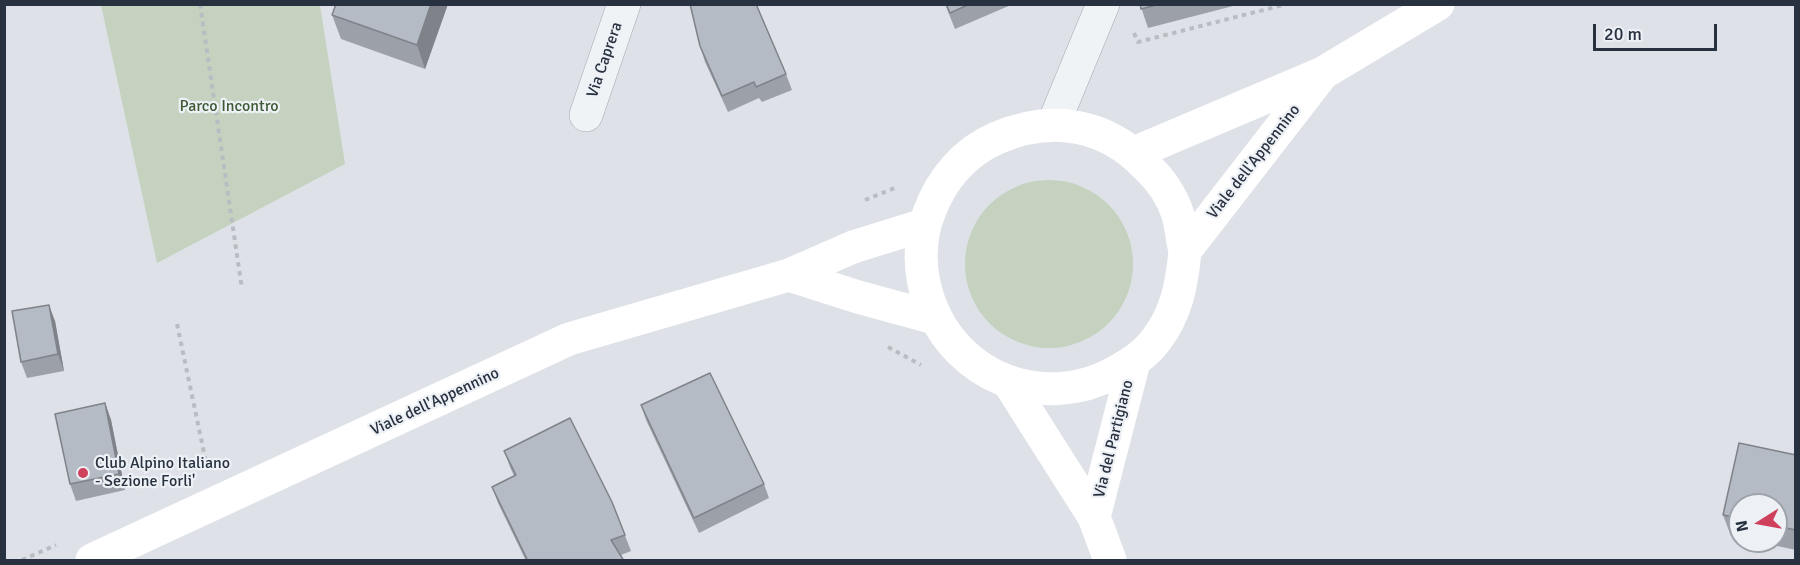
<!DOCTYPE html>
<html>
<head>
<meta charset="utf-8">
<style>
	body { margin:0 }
	#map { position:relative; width:1800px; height:565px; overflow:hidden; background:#dee2e8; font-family:Signika,sans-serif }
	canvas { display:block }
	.frame { position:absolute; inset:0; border:6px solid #27313f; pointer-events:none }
	.north { position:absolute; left:1728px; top:493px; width:60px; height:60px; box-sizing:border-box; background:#edf1f5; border:2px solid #9ea4ac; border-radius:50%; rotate:259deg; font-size:16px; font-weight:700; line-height:24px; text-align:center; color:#27313f }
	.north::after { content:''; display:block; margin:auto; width:21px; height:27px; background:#cf405c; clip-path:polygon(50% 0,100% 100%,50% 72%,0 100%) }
	.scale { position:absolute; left:1593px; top:24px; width:124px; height:27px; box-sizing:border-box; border:3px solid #27313f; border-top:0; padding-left:8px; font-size:18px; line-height:21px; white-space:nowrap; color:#27313f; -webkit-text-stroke:4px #edf1f5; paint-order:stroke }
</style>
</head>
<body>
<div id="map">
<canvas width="1800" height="565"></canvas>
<div class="frame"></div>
<div class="north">N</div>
<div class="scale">20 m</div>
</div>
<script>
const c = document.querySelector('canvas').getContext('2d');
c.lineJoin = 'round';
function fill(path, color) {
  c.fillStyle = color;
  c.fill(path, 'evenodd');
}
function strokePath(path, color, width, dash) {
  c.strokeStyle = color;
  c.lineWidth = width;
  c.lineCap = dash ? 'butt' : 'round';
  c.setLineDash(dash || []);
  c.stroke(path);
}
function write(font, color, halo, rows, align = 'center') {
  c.font = font + ' Signika,sans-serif';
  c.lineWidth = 4.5;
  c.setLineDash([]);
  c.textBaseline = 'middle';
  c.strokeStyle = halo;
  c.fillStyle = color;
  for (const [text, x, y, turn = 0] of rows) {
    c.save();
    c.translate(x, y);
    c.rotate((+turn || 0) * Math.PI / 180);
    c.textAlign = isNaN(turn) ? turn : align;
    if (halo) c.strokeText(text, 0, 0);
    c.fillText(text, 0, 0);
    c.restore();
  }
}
fill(new Path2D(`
	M 101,5 L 320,5 L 345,164 L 157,263 Z
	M965 264a84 84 0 1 1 168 0a84 84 0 1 1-168 0Z`), '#c4d2bf');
const minor = new Path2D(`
	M 586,115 L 624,4`);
const tertiary = new Path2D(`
	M 1053,125 L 1103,4`);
strokePath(minor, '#a3a9b2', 34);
strokePath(tertiary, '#a3a9b2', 34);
strokePath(new Path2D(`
	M 200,4 L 242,289
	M 1134,33 L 1138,42 L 1287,4
	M 865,200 L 897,187
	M 177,324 L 207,467
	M 888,347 L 921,365
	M 22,560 L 56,545`), '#b8bdc3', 4, [4.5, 4.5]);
strokePath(minor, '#f0f3f6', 33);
strokePath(tertiary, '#f0f3f6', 33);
strokePath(new Path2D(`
	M 1134,153 L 1323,73 L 1438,4
	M 1185,251 C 1182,239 1181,226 1178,215 C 1172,196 1160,179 1146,166 C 1105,123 1051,115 997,138 C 964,152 941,180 929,213 C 918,241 919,273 929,301 C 956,378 1042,411 1114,373 C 1130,364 1145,355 1156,340 C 1177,313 1182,283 1185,251 L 1323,73
	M 789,275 L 858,297 L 935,318
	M 1009,383 L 1094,517 L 1110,560
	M 1094,517 L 1134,362
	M 92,560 L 569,339 L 789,275 L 853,247 L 924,225`), '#fff', 33);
fill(new Path2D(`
	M 448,4 L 425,69 L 341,39 L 332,15 Z
	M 945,4 L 1011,4 L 1011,5 L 955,29 Z
	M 1140,4 L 1241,4 L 1148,28 Z
	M 700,46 L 786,74 L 792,90 L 762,102 L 759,98 L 728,112 L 705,62 Z
	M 55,321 L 64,371 L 27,378 L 21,362 Z
	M 105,403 L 111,420 L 125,490 L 76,501 L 70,484 Z
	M 641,405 L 764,484 L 769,498 L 699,533 L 646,420 Z
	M 504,451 L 612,502 L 631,551 L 621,555 L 624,561 L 526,561 L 498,503 L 492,487 L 514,476 L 510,467 Z
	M 1796,455 L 1796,550 L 1754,541 L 1776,541 L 1776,505 L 1740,505 L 1740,538 L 1731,536 L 1723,515 Z`), '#9ca1a9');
fill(new Path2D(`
	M 431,4 L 448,4 L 425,69 L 417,45 Z
	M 49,305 L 55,321 L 64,371 L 58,354 Z
	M 105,403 L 111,420 L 125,490 L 119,474 Z`), '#7f8389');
const building = new Path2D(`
	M 336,4 L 431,4 L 417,45 L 332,15 Z
	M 690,4 L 756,4 L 786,74 L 756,87 L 754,82 L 722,96 L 700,46 Z
	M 946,4 L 970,4 L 950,13 Z
	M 1140,4 L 1160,4 L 1141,9 Z
	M 49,305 L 58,354 L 21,362 L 12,311 Z
	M 710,373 L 764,484 L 694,518 L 641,405 Z
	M 105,403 L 119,474 L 70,484 L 55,414 Z
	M 570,418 L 612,502 L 625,535 L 611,540 L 624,561 L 528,561 L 492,487 L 516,475 L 504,451 Z
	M 1739,443 L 1796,455 L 1796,530 L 1776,526 L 1776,505 L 1740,505 L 1740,518 L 1723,515 Z`);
fill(building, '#b5bbc4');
strokePath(building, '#7f8389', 1.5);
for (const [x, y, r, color] of [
	[83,473,6,"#cf405c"]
]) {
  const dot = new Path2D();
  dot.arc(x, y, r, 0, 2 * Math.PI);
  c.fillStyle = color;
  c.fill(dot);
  strokePath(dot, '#edf1f5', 2);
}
write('16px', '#27313f', '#edf1f5', [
	["Via Caprera",605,60,-71],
	["Viale dell'Appennino",1254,162,-52],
	["Viale dell'Appennino",435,402,-25],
	["Via del Partigiano",1114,439,-76]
]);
write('16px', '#3d5a34', '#edf1f5', [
	["Parco Incontro",229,107]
]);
write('16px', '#27313f', '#edf1f5', [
	["Club Alpino Italiano",95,464],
	["- Sezione Forli'",95,482]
], 'left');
</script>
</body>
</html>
